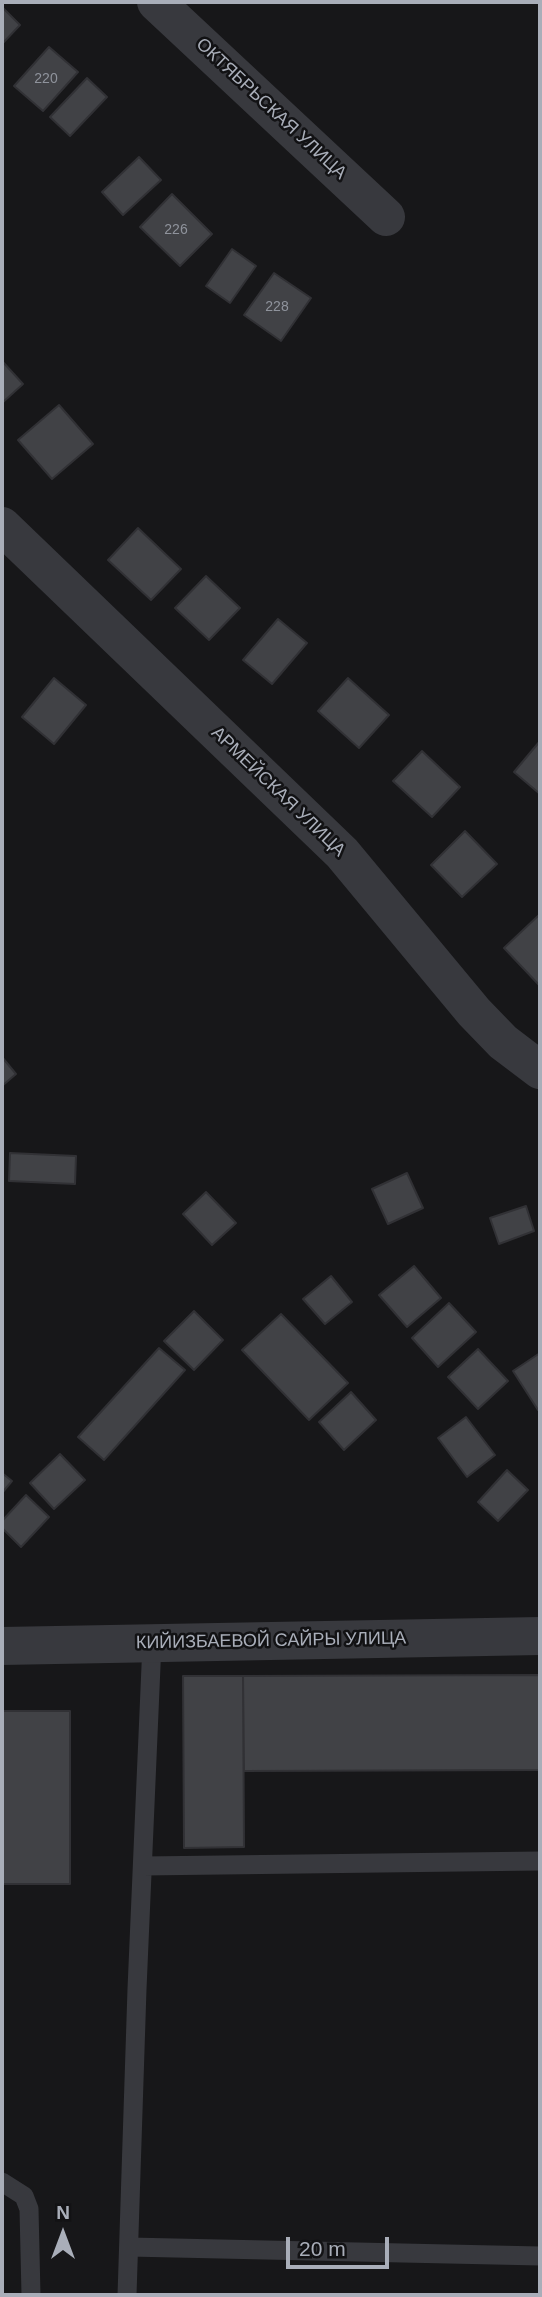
<!DOCTYPE html>
<html>
<head>
<meta charset="utf-8">
<style>
	body { margin:0 }
	#map { position:relative; width:542px; height:2297px; overflow:hidden; background:#171719; font-family:Arial,sans-serif }
	canvas { display:block }
	.frame { position:absolute; inset:0; border:4px solid #a9aeb9; pointer-events:none }
	.north { position:absolute; left:28px; top:2199px; width:70px; height:70px; -webkit-text-stroke:5px #121214; paint-order:stroke; rotate:0deg; font-size:19px; font-weight:700; line-height:28px; text-align:center; color:#a9aeb9 }
	.north::after { content:''; display:block; margin:auto; width:24px; height:32px; background:#a9aeb9; clip-path:polygon(50% 0,100% 100%,50% 72%,0 100%) }
	.scale { position:absolute; left:286px; top:2237px; width:103px; height:32px; box-sizing:border-box; border:4px solid #a9aeb9; border-top:0; padding-left:9px; font-size:21px; line-height:24px; white-space:nowrap; color:#a9aeb9; -webkit-text-stroke:5px #121214; paint-order:stroke }
</style>
</head>
<body>
<div id="map">
<canvas width="542" height="2297"></canvas>
<div class="frame"></div>
<div class="north">N</div>
<div class="scale">20 m</div>
</div>
<script>
const c = document.querySelector('canvas').getContext('2d');
c.lineJoin = 'round';
function fill(path, color) {
  c.fillStyle = color;
  c.fill(path, 'evenodd');
}
function strokePath(path, color, width, dash) {
  c.strokeStyle = color;
  c.lineWidth = width;
  c.lineCap = dash ? 'butt' : 'round';
  c.setLineDash(dash || []);
  c.stroke(path);
}
function write(font, color, halo, rows, align = 'center') {
  c.font = font + ' Arial,sans-serif';
  c.lineWidth = 5;
  c.setLineDash([]);
  c.textBaseline = 'middle';
  c.strokeStyle = halo;
  c.fillStyle = color;
  for (const [text, x, y, turn = 0] of rows) {
    c.save();
    c.translate(x, y);
    c.rotate((+turn || 0) * Math.PI / 180);
    c.textAlign = isNaN(turn) ? turn : align;
    if (halo) c.strokeText(text, 0, 0);
    c.fillText(text, 0, 0);
    c.restore();
  }
}
const building = new Path2D(`
	M 2,7 L 20,25 L 2,44 Z
	M 49,47 L 78,72 L 43,111 L 14,86 Z
	M 87,78 L 107,97 L 70,136 L 50,117 Z
	M 139,157 L 161,180 L 123,215 L 102,192 Z
	M 172,194 L 212,234 L 180,266 L 140,227 Z
	M 232,249 L 256,266 L 230,303 L 206,286 Z
	M 274,273 L 311,298 L 281,341 L 244,315 Z
	M 2,361 L 23,384 L 2,403 Z
	M 59,405 L 93,444 L 52,479 L 18,440 Z
	M 138,528 L 181,569 L 151,600 L 108,560 Z
	M 206,576 L 240,608 L 209,640 L 175,608 Z
	M 278,619 L 307,643 L 272,684 L 243,660 Z
	M 54,678 L 86,705 L 54,744 L 22,717 Z
	M 348,678 L 389,715 L 359,748 L 318,711 Z
	M 540,741 L 540,794 L 514,772 Z
	M 422,751 L 460,787 L 432,817 L 393,781 Z
	M 465,831 L 497,864 L 462,897 L 431,865 Z
	M 539,915 L 540,917 L 540,986 L 504,948 Z
	M 2,1057 L 16,1074 L 2,1086 Z
	M 10,1153 L 76,1156 L 75,1184 L 9,1181 Z
	M 407,1173 L 423,1208 L 388,1224 L 372,1189 Z
	M 206,1192 L 236,1223 L 212,1245 L 183,1214 Z
	M 526,1206 L 534,1231 L 499,1244 L 490,1218 Z
	M 414,1266 L 441,1298 L 407,1327 L 379,1295 Z
	M 331,1276 L 352,1302 L 325,1324 L 303,1299 Z
	M 449,1303 L 476,1332 L 438,1367 L 412,1338 Z
	M 194,1311 L 223,1340 L 194,1370 L 164,1341 Z
	M 281,1314 L 348,1383 L 309,1420 L 242,1350 Z
	M 159,1348 L 185,1370 L 104,1460 L 78,1437 Z
	M 478,1349 L 508,1381 L 478,1409 L 448,1377 Z
	M 540,1353 L 540,1408 L 538,1410 L 513,1371 Z
	M 351,1392 L 376,1420 L 344,1450 L 319,1422 Z
	M 466,1417 L 495,1455 L 467,1477 L 438,1438 Z
	M 60,1454 L 85,1480 L 54,1509 L 30,1483 Z
	M 507,1470 L 528,1490 L 498,1521 L 478,1502 Z
	M 2,1473 L 12,1481 L 2,1493 Z
	M 26,1495 L 49,1517 L 21,1547 L 2,1528 L 2,1521 Z
	M 540,1675 L 540,1770 L 244,1771 L 243,1676 Z
	M 183,1676 L 243,1676 L 244,1847 L 184,1848 Z
	M 2,1711 L 70,1711 L 70,1884 L 2,1884 Z`);
fill(building, '#414246');
strokePath(building, '#313135', 2);
strokePath(new Path2D(`
	M 143,1866 L 540,1861
	M 2,2182 L 24,2196 L 29,2209 L 31,2295
	M 129,2247 L 540,2256
	M 127,2295 L 137,1989 L 152,1643`), '#38393e', 19);
strokePath(new Path2D(`
	M 156,2 L 386,217
	M 2,526 L 342,853 L 474,1012 L 503,1042 L 540,1070
	M 2,1646 L 540,1636`), '#38393e', 38);
write('14px', '#8f939c', null, [
	["220",46,79],
	["226",176,230],
	["228",277,307]
]);
write('18px', '#a9aeb9', '#121214', [
	["ОКТЯБРЬСКАЯ УЛИЦА",271,109,43],
	["АРМЕЙСКАЯ УЛИЦА",278,792,44],
	["КИЙИЗБАЕВОЙ САЙРЫ УЛИЦА",271,1641,-1]
]);
</script>
</body>
</html>
